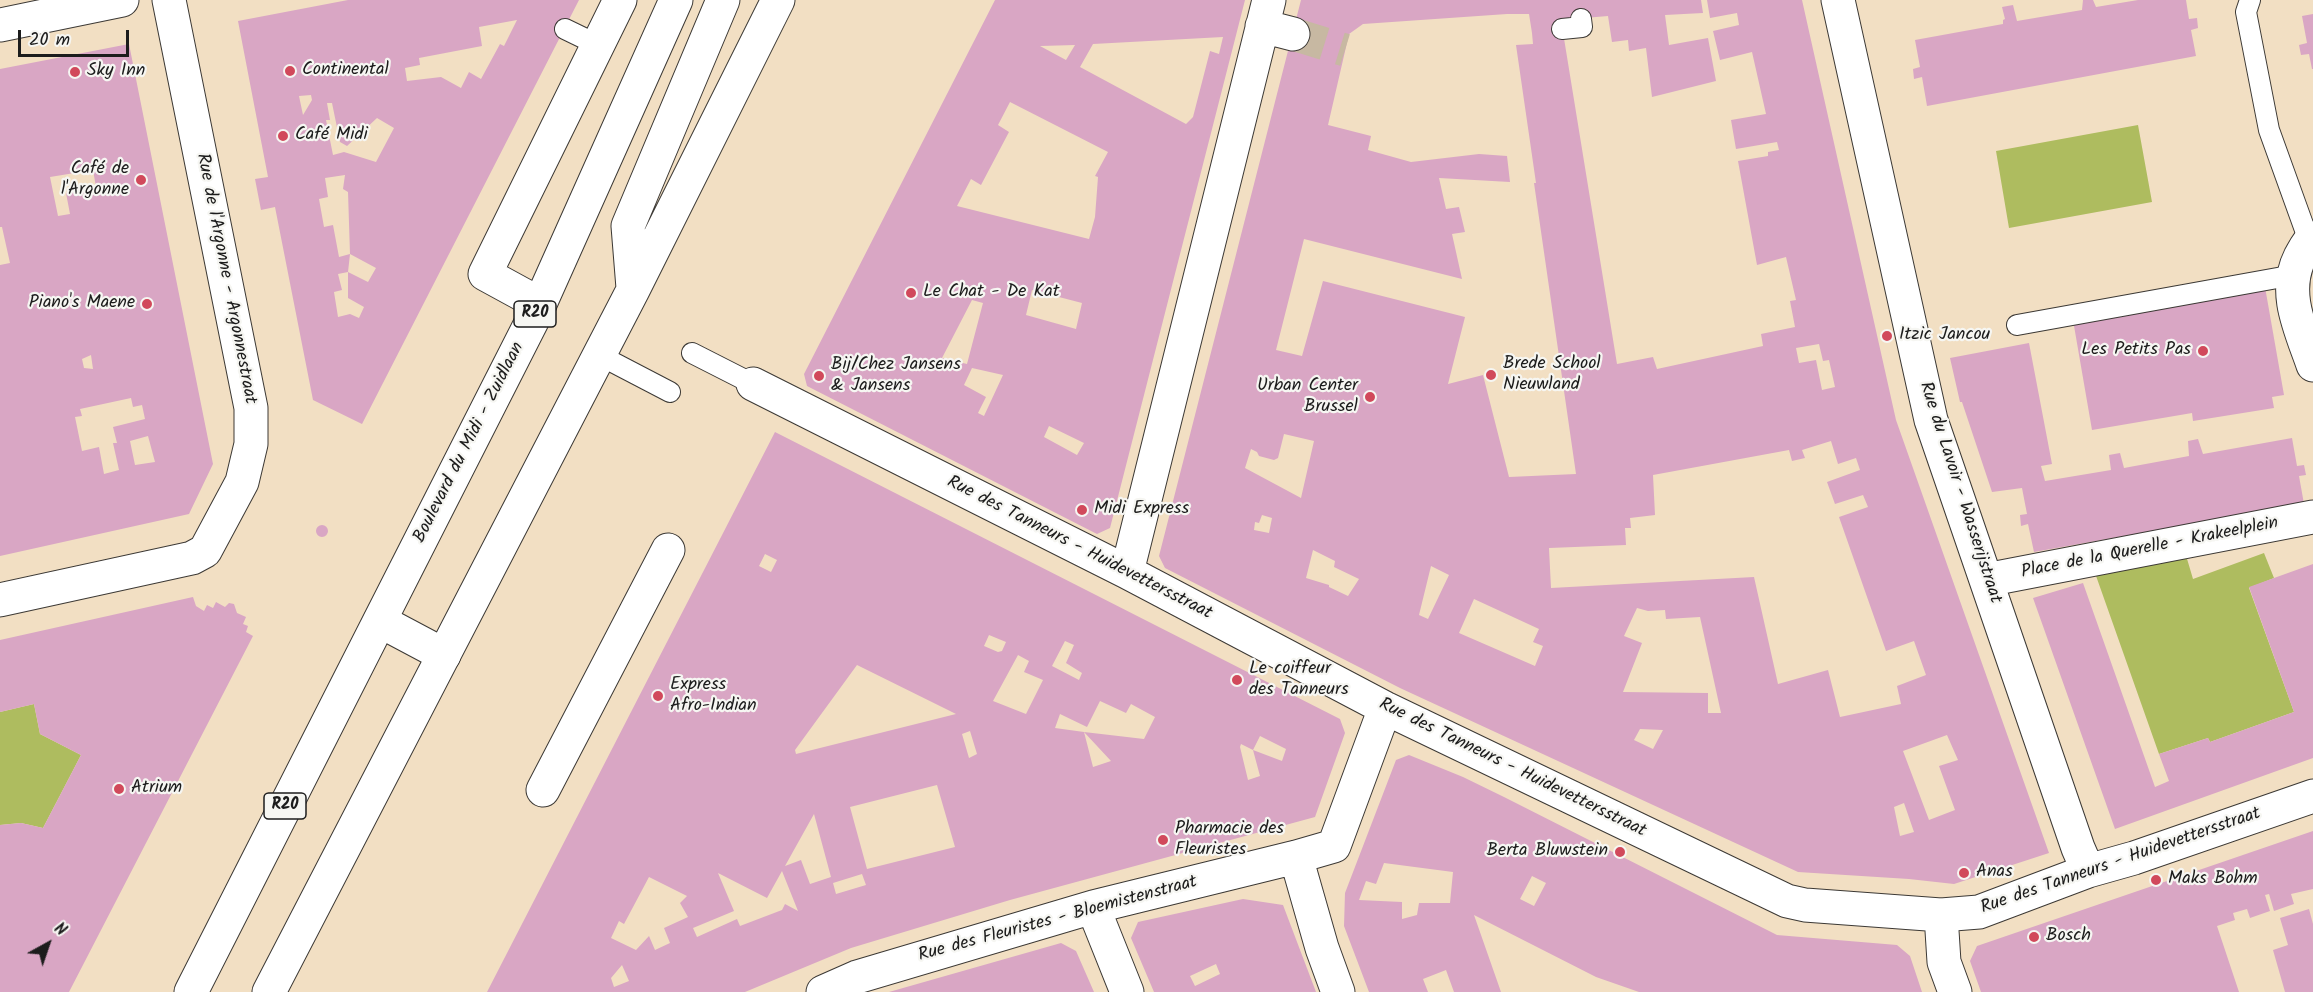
<!DOCTYPE html>
<html>
<head>
<meta charset="utf-8">
<style>
	body { margin:0 }
	#map { position:relative; width:2313px; height:992px; overflow:hidden; background:#f2dfc3; font-family:Kalam,sans-serif }
	canvas { display:block }
	.north { position:absolute; left:18px; top:914px; width:60px; height:60px; -webkit-text-stroke:4px #f6f6f2; paint-order:stroke; rotate:40deg; font-size:16px; font-weight:700; line-height:24px; text-align:center; color:#1c1c1c }
	.north::after { content:''; display:block; margin:auto; width:21px; height:27px; background:#1c1c1c; clip-path:polygon(50% 0,100% 100%,50% 72%,0 100%) }
	.scale { position:absolute; left:18px; top:30px; width:111px; height:27px; box-sizing:border-box; border:3px solid #1c1c1c; border-top:0; padding-left:8px; font-size:18px; line-height:21px; white-space:nowrap; color:#1c1c1c; -webkit-text-stroke:4px #f6f6f2; paint-order:stroke }
</style>
</head>
<body>
<div id="map">
<canvas width="2313" height="992"></canvas>
<div class="north">N</div>
<div class="scale">20 m</div>
</div>
<script>
const c = document.querySelector('canvas').getContext('2d');
c.lineJoin = 'round';
function fill(path, color) {
  c.fillStyle = color;
  c.fill(path, 'evenodd');
}
function strokePath(path, color, width, dash) {
  c.strokeStyle = color;
  c.lineWidth = width;
  c.lineCap = dash ? 'butt' : 'round';
  c.setLineDash(dash || []);
  c.stroke(path);
}
function write(font, color, halo, rows, align = 'center') {
  c.font = font + ' Kalam,sans-serif';
  c.lineWidth = 4.5;
  c.setLineDash([]);
  c.textBaseline = 'middle';
  c.strokeStyle = halo;
  c.fillStyle = color;
  for (const [text, x, y, turn = 0] of rows) {
    c.save();
    c.translate(x, y);
    c.rotate((+turn || 0) * Math.PI / 180);
    c.textAlign = isNaN(turn) ? turn : align;
    if (halo) c.strokeText(text, 0, 0);
    c.fillText(text, 0, 0);
    c.restore();
  }
}
fill(new Path2D(`
	M 2138,125 L 2152,202 L 2009,228 L 1996,151 Z
	M 2185,552 L 2193,579 L 2264,553 L 2274,578 L 2249,588 L 2294,712 L 2210,742 L 2208,738 L 2159,754 L 2095,573 Z
	M 34,704 L 40,734 L 81,755 L 43,828 L 21,823 L 0,825 L 0,712 Z`), '#aebc5f');
fill(new Path2D(`
	M 348,0 L 579,0 L 362,424 L 313,400 L 275,207 L 261,210 L 255,179 L 268,177 L 238,21 ZM 517,20 L 504,46 L 500,44 L 481,79 L 469,72 L 461,88 L 441,77 L 407,81 L 405,68 L 420,65 L 419,58 L 482,46 L 479,27 ZM 311,95 L 312,100 L 303,115 L 299,96 ZM 327,103 L 332,103 L 340,142 L 347,146 L 377,118 L 394,128 L 376,162 L 344,152 L 333,155 L 326,120 L 330,120 ZM 345,175 L 343,189 L 348,192 L 350,254 L 339,257 L 333,225 L 324,227 L 319,199 L 328,197 L 325,178 ZM 350,254 L 376,268 L 368,282 L 348,272 L 348,298 L 364,307 L 359,318 L 350,314 L 338,317 L 334,292 L 342,290 L 338,274 L 348,272 Z
	M 995,0 L 1245,0 L 1110,528 L 1097,534 L 807,386 L 804,374 ZM 1223,37 L 1219,54 L 1210,51 L 1193,117 L 1186,124 L 1080,67 L 1093,44 ZM 1075,45 L 1066,60 L 1040,46 ZM 1010,102 L 1108,152 L 1095,176 L 1098,177 L 1095,217 L 1089,239 L 957,206 L 971,179 L 981,185 L 1009,132 L 998,125 ZM 1032,290 L 1082,303 L 1076,329 L 1026,315 ZM 972,300 L 983,303 L 967,364 L 942,358 ZM 972,368 L 1003,375 L 984,416 L 978,413 L 986,397 L 964,385 ZM 1049,426 L 1084,443 L 1077,455 L 1044,437 Z
	M 1301,0 L 1701,0 L 1703,13 L 1665,15 L 1669,45 L 1708,38 L 1716,81 L 1652,97 L 1646,48 L 1629,51 L 1628,40 L 1612,42 L 1608,16 L 1561,20 L 1617,364 L 1653,357 L 1657,369 L 1763,346 L 1761,334 L 1795,327 L 1790,301 L 1796,300 L 1786,257 L 1757,265 L 1738,161 L 1768,156 L 1768,152 L 1779,150 L 1777,142 L 1736,149 L 1731,120 L 1766,114 L 1752,52 L 1720,60 L 1713,31 L 1739,25 L 1737,13 L 1710,18 L 1707,0 L 1802,0 L 1896,420 L 2049,853 L 1954,884 L 1909,879 L 1798,872 L 1400,688 L 1165,568 L 1159,556 ZM 1507,14 L 1529,14 L 1532,33 L 1533,44 L 1516,45 L 1536,183 L 1534,183 L 1576,474 L 1509,477 L 1483,375 L 1448,384 L 1465,317 L 1323,281 L 1302,356 L 1276,350 L 1304,239 L 1462,279 L 1452,234 L 1465,232 L 1459,207 L 1446,209 L 1439,178 L 1510,182 L 1507,156 L 1479,154 L 1411,162 L 1368,150 L 1371,136 L 1328,125 L 1349,34 L 1363,24 ZM 1819,344 L 1823,361 L 1829,360 L 1835,387 L 1822,390 L 1816,360 L 1799,363 L 1796,348 ZM 1284,434 L 1314,441 L 1301,498 L 1245,468 L 1251,449 L 1257,452 L 1259,456 L 1274,460 L 1278,458 ZM 1831,441 L 1838,464 L 1856,458 L 1860,470 L 1827,482 L 1835,504 L 1863,495 L 1868,507 L 1839,517 L 1886,651 L 1914,641 L 1926,675 L 1897,686 L 1901,704 L 1840,717 L 1828,670 L 1778,684 L 1754,577 L 1551,588 L 1549,548 L 1626,545 L 1625,528 L 1631,528 L 1630,518 L 1655,515 L 1653,475 L 1789,450 L 1792,461 L 1805,458 L 1802,450 ZM 1262,515 L 1272,518 L 1269,533 L 1254,530 L 1255,522 L 1259,523 ZM 1313,550 L 1335,561 L 1334,567 L 1359,579 L 1348,596 L 1329,587 L 1329,585 L 1306,578 ZM 1431,566 L 1449,575 L 1428,619 L 1419,615 ZM 1474,599 L 1539,629 L 1533,642 L 1543,646 L 1535,666 L 1459,633 ZM 1637,608 L 1648,611 L 1665,610 L 1666,619 L 1700,617 L 1721,713 L 1708,713 L 1708,693 L 1623,692 L 1642,643 L 1624,636 ZM 1640,729 L 1663,730 L 1653,749 L 1634,740 ZM 1947,735 L 1958,760 L 1939,766 L 1955,810 L 1929,820 L 1903,751 ZM 1904,803 L 1914,832 L 1900,836 L 1894,807 Z
	M 2083,0 L 2093,0 L 2096,7 L 2138,0 L 2186,0 L 2189,19 L 2197,18 L 2198,28 L 2191,30 L 2196,56 L 1927,106 L 1922,77 L 1914,79 L 1913,69 L 1920,67 L 1915,40 L 2003,24 L 2003,20 L 2005,19 L 2002,7 L 2013,5 L 2017,21 L 2082,10 Z
	M 2313,14 L 2313,69 L 2312,69 L 2309,54 L 2301,55 L 2299,45 L 2307,43 L 2302,16 Z
	M 129,44 L 213,464 L 189,514 L 0,556 L 0,265 L 10,263 L 2,227 L 0,227 L 0,69 ZM 93,170 L 96,187 L 66,193 L 70,214 L 58,216 L 50,177 ZM 91,355 L 93,369 L 84,368 L 82,359 ZM 131,398 L 133,407 L 142,405 L 145,419 L 113,427 L 117,443 L 113,443 L 119,470 L 104,474 L 99,447 L 82,451 L 75,417 L 82,416 L 80,409 ZM 148,436 L 155,462 L 135,465 L 130,441 Z
	M 2265,287 L 2284,395 L 2272,397 L 2274,408 L 2193,421 L 2192,413 L 2092,430 L 2073,320 Z
	M 2029,343 L 2052,464 L 2041,466 L 2045,481 L 2111,470 L 2109,455 L 2120,453 L 2124,468 L 2189,456 L 2188,441 L 2198,439 L 2203,454 L 2292,438 L 2297,466 L 2304,465 L 2306,475 L 2299,476 L 2304,504 L 2034,552 L 2028,524 L 2021,526 L 2020,515 L 2027,514 L 2022,488 L 1992,492 L 1962,402 L 1960,402 L 1950,358 Z
	M 775,432 L 1340,719 L 1345,733 L 1315,817 L 1010,900 L 851,948 L 745,992 L 487,992 ZM 765,554 L 777,560 L 771,572 L 759,566 ZM 989,635 L 1006,642 L 1002,651 L 998,652 L 984,646 ZM 1065,641 L 1074,645 L 1066,663 L 1082,673 L 1079,680 L 1052,666 ZM 1018,655 L 1029,661 L 1024,672 L 1043,680 L 1026,714 L 993,701 ZM 857,665 L 950,711 L 956,714 L 796,754 L 795,750 ZM 1100,701 L 1126,713 L 1131,704 L 1155,717 L 1144,739 L 1084,732 L 1111,761 L 1093,767 L 1084,732 L 1055,728 L 1060,714 L 1087,727 ZM 970,731 L 977,754 L 969,758 L 962,734 ZM 1260,736 L 1286,749 L 1282,761 L 1253,750 L 1260,776 L 1248,780 L 1240,747 L 1241,744 L 1253,750 ZM 937,785 L 955,847 L 867,869 L 850,807 ZM 814,814 L 831,877 L 810,884 L 801,860 L 785,866 ZM 782,871 L 798,911 L 785,904 L 782,910 L 740,926 L 737,919 L 697,937 L 693,928 L 734,911 L 718,873 L 767,898 ZM 862,874 L 866,885 L 836,894 L 833,883 ZM 649,877 L 687,896 L 680,903 L 688,917 L 664,928 L 670,943 L 655,950 L 649,936 L 636,950 L 611,938 L 619,921 L 624,924 ZM 622,965 L 629,981 L 614,987 L 611,978 Z
	M316 531a6 6 0 1 1 12 0a6 6 0 1 1-12 0Z
	M 2313,564 L 2313,758 L 2115,829 L 2033,598 L 2083,583 L 2155,787 L 2169,781 L 2159,754 L 2208,738 L 2210,742 L 2294,712 L 2249,587 Z
	M 193,597 L 196,606 L 204,611 L 207,605 L 213,608 L 216,602 L 225,607 L 229,603 L 234,604 L 237,613 L 246,617 L 243,624 L 248,626 L 246,632 L 253,636 L 69,992 L 0,992 L 0,825 L 21,823 L 43,828 L 81,755 L 40,734 L 34,704 L 0,712 L 0,640 Z
	M 1409,755 L 1463,777 L 1504,797 L 1777,935 L 1897,945 L 1910,956 L 1922,992 L 1639,992 L 1596,977 L 1474,915 L 1501,992 L 1454,992 L 1446,970 L 1423,979 L 1428,992 L 1369,992 L 1344,926 L 1345,893 L 1396,760 ZM 1384,863 L 1453,872 L 1450,903 L 1419,903 L 1417,915 L 1402,919 L 1402,902 L 1359,900 L 1366,881 L 1376,884 ZM 1532,876 L 1546,883 L 1534,906 L 1520,899 Z
	M 2313,831 L 2313,889 L 2291,894 L 2294,904 L 2274,911 L 2269,894 L 2265,895 L 2270,911 L 2250,918 L 2247,909 L 2233,913 L 2235,920 L 2217,926 L 2239,992 L 1981,992 L 1970,961 L 1977,946 Z
	M 1243,899 L 1283,905 L 1316,992 L 1154,992 L 1131,938 L 1138,922 ZM 1216,964 L 1220,974 L 1195,986 L 1190,976 Z
	M 2309,909 L 2313,924 L 2313,992 L 2285,992 L 2273,950 L 2288,945 L 2280,918 Z
	M 1061,943 L 1076,951 L 1094,992 L 889,992 Z`), '#d9a6c4');
strokePath(new Path2D(`
	M 1293,34 L 1345,50`), '#c7b8a2', 33, [33, 16]);
const lane = new Path2D(`
	M 2250,0 L 2246,12 L 2269,130 L 2309,241
	M 565,29 L 598,45
	M 1562,29 L 1582,27 L 1581,19
	M 2017,325 L 2294,275
	M 692,353 L 753,384
	M 599,355 L 670,392`);
const street = new Path2D(`
	M 1838,0 L 1931,420 L 2078,848 L 2088,871
	M 1262,26 L 1293,34
	M 2313,238 C 2307,243 2304,250 2300,257 C 2282,293 2301,330 2313,365
	M 540,304 L 485,274 L 620,0
	M 753,384 L 1127,572 L 1385,708 L 1787,901 L 1805,905 L 1941,915 L 1979,912 L 2088,871 L 2134,858 L 2313,796
	M 1127,572 L 1269,0
	M 1986,580 L 2313,517
	M 0,600 L 192,558 L 205,551 L 242,482 L 251,444 L 251,408 L 169,0
	M 380,621 L 444,655
	M 543,790 L 668,550
	M 1296,857 L 1322,948 L 1338,992
	M 1093,907 L 1127,992
	M 1941,915 L 1944,962 L 1955,992
	M 823,992 L 857,977 L 1093,907 L 1296,857 L 1334,846 L 1385,708`);
const primary = new Path2D(`
	M 0,25 L 122,0
	M 633,288 L 628,226 L 723,0
	M 191,992 L 535,315 L 676,0
	M 269,992 L 633,290 L 778,0`);
strokePath(lane, '#3c3935', 22);
strokePath(street, '#3c3935', 35);
strokePath(primary, '#3c3935', 35);
strokePath(lane, '#fff', 20);
strokePath(street, '#fff', 33);
strokePath(primary, '#fff', 33);
for (const [x, y, r, color] of [
	[290,71,6,"#d1495b"],
	[75,72,6,"#d1495b"],
	[283,136,6,"#d1495b"],
	[141,180,6,"#d1495b"],
	[911,293,6,"#d1495b"],
	[147,304,6,"#d1495b"],
	[1887,336,6,"#d1495b"],
	[2203,351,6,"#d1495b"],
	[1491,375,6,"#d1495b"],
	[819,376,6,"#d1495b"],
	[1370,397,6,"#d1495b"],
	[1082,510,6,"#d1495b"],
	[1237,680,6,"#d1495b"],
	[658,696,6,"#d1495b"],
	[119,789,6,"#d1495b"],
	[1163,840,6,"#d1495b"],
	[1620,852,6,"#d1495b"],
	[1964,873,6,"#d1495b"],
	[2156,880,6,"#d1495b"],
	[2034,937,6,"#d1495b"]
]) {
  const dot = new Path2D();
  dot.arc(x, y, r, 0, 2 * Math.PI);
  c.fillStyle = color;
  c.fill(dot);
  strokePath(dot, '#f6f6f2', 2);
}
for (const [x, y, w] of [
	[535,314,42],
	[285,806,42]
]) {
  const box = new Path2D();
  box.roundRect(x - w / 2, y - 13, w, 26, 4.5);
  c.fillStyle = '#f6f6f2';
  c.fill(box);
  strokePath(box, '#1c1c1c', 1.5);
}
write('bold 16px', '#1c1c1c', null, [
	["R20",535,314],
	["R20",285,806]
]);
write('18px', '#1c1c1c', '#f6f6f2', [
	["Continental",302,71],
	["Sky Inn",87,72],
	["Café Midi",295,136],
	["Café de",129,170,"right"],
	["l'Argonne",129,191,"right"],
	["Le Chat - De Kat",923,293],
	["Piano's Maene",135,304,"right"],
	["Itzic Jancou",1899,336],
	["Les Petits Pas",2191,351,"right"],
	["Brede School",1503,365],
	["Nieuwland",1503,386],
	["Bij/Chez Jansens",831,366],
	["& Jansens",831,387],
	["Urban Center",1358,387,"right"],
	["Brussel",1358,408,"right"],
	["Midi Express",1094,510],
	["Le coiffeur",1249,670],
	["des Tanneurs",1249,691],
	["Express",670,686],
	["Afro-Indian",670,707],
	["Atrium",131,789],
	["Pharmacie des",1175,830],
	["Fleuristes",1175,851],
	["Berta Bluwstein",1608,852,"right"],
	["Anas",1976,873],
	["Maks Bohm",2168,880],
	["Bosch",2046,937]
], 'left');
write('18px', '#1c1c1c', '#f6f6f2', [
	["Rue de l'Argonne - Argonnestraat",225,279,79],
	["Boulevard du Midi - Zuidlaan",470,443,-63],
	["Rue du Lavoir - Wasserijstraat",1959,493,72],
	["Rue des Tanneurs - Huidevettersstraat",1079,549,27],
	["Place de la Querelle - Krakeelplein",2150,549,-11],
	["Rue des Tanneurs - Huidevettersstraat",1512,769,26],
	["Rue des Tanneurs - Huidevettersstraat",2121,862,-19],
	["Rue des Fleuristes - Bloemistenstraat",1058,920,-15]
]);
</script>
</body>
</html>
